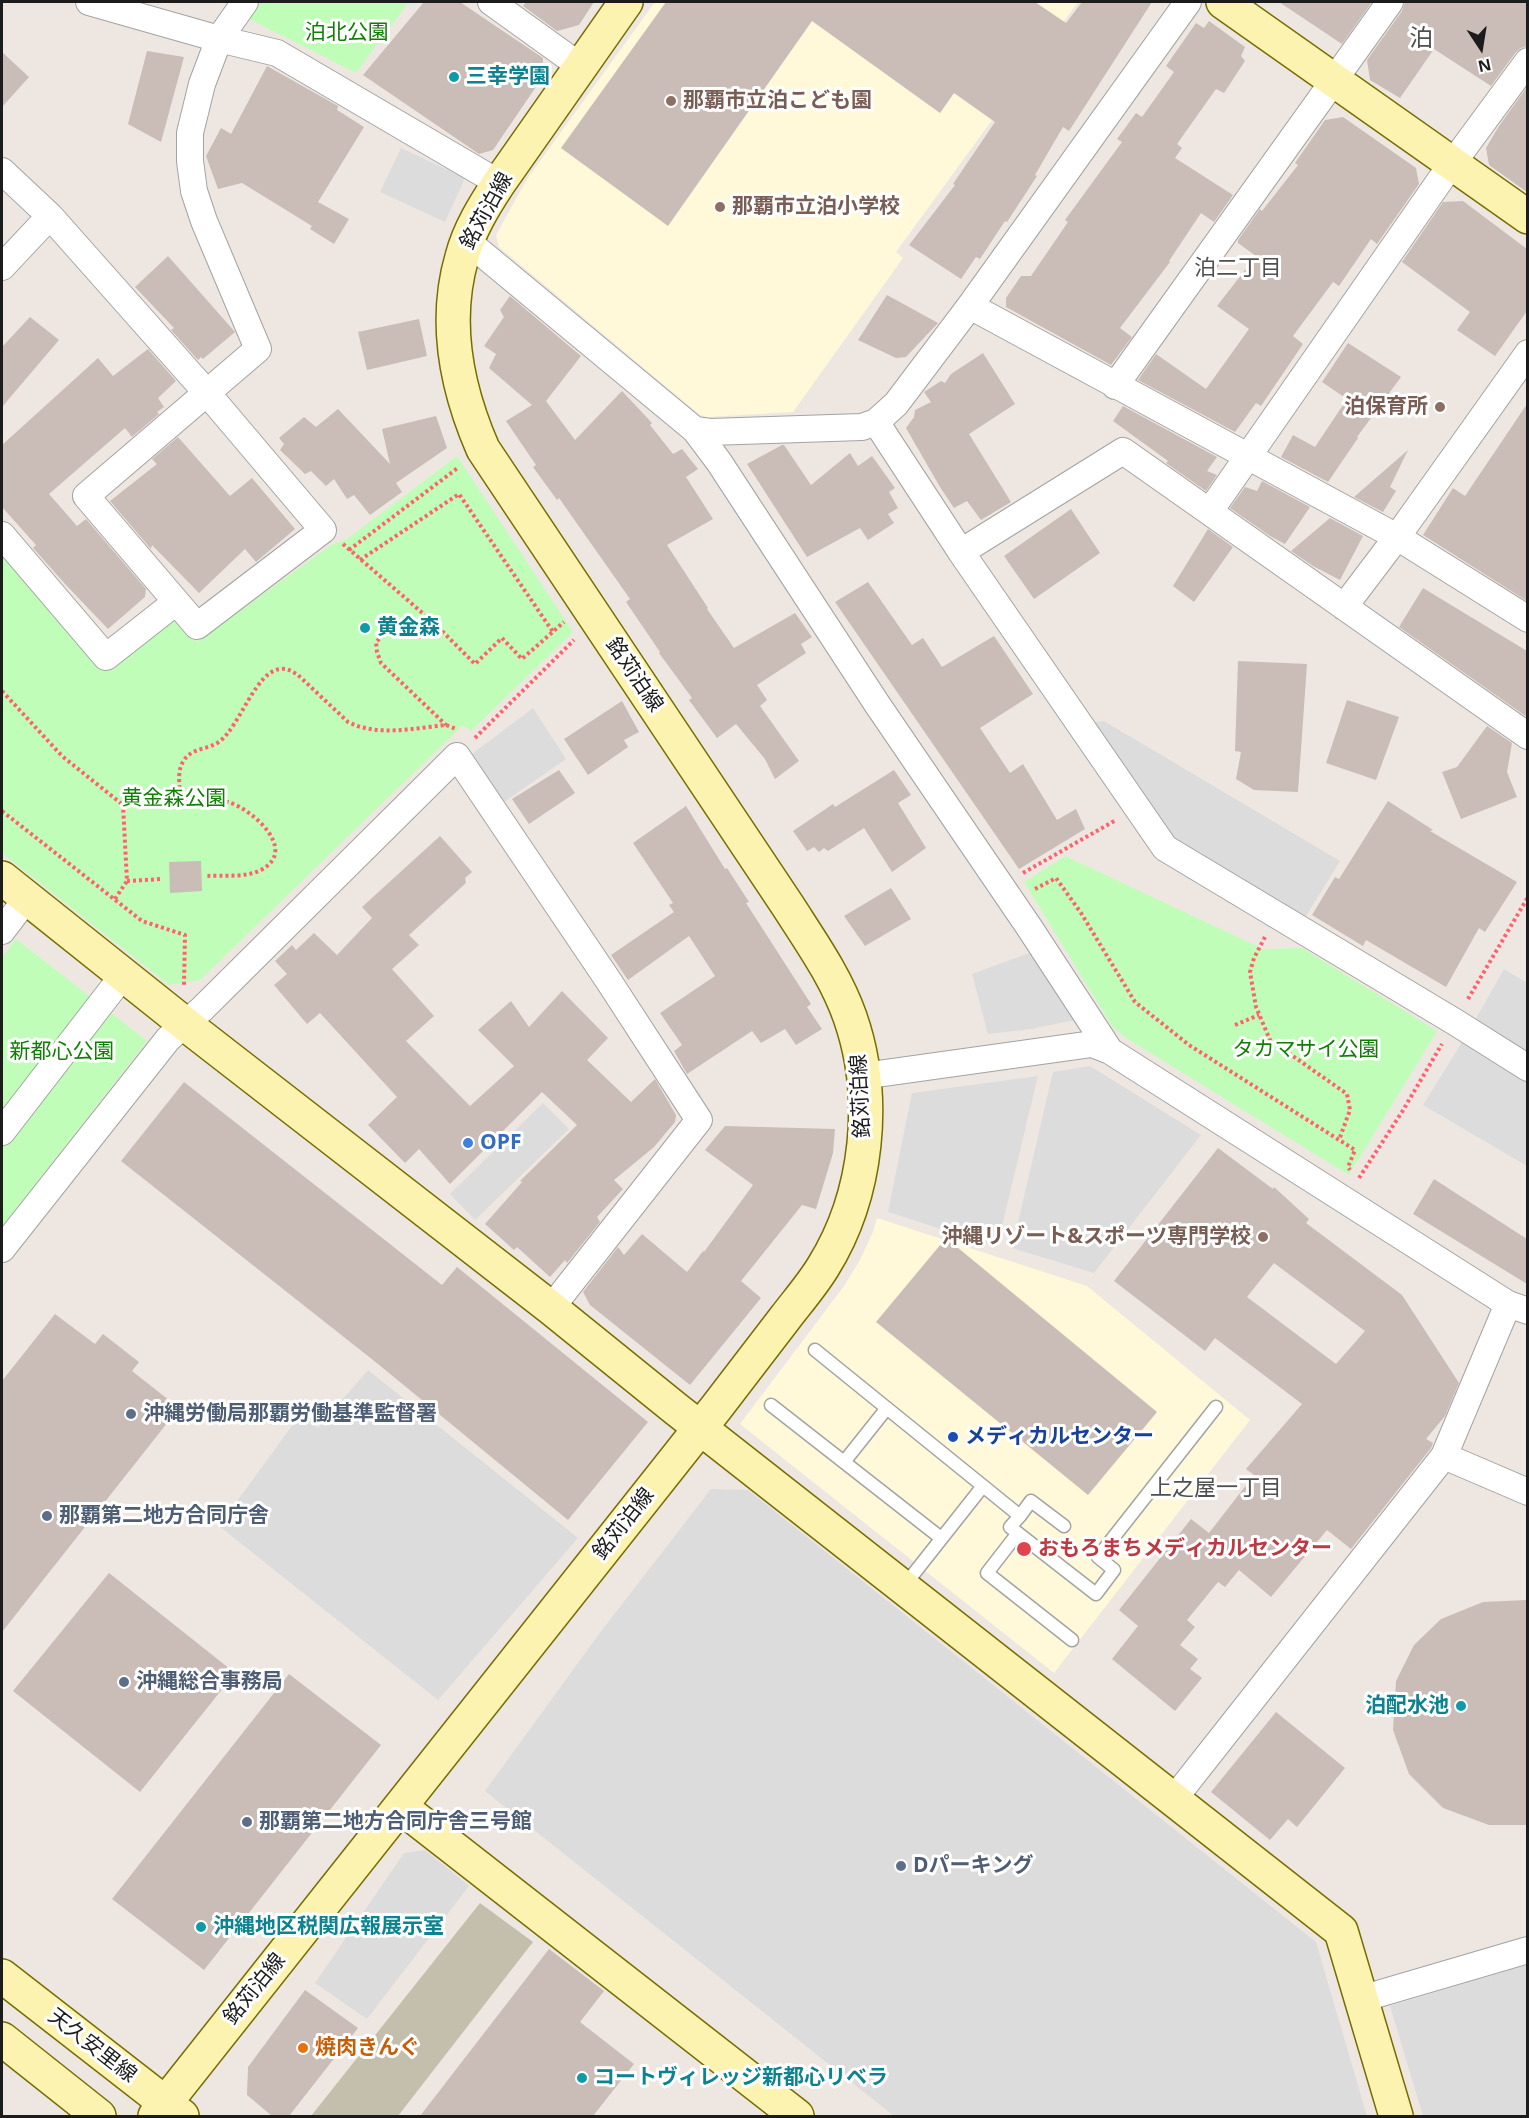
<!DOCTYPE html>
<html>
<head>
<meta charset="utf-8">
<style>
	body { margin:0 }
	#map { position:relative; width:1529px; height:2118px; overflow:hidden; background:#eee7e1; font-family:"Open Sans",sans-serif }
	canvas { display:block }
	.frame { position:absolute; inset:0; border:3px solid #1c1c1c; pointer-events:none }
	.north { position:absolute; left:1451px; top:18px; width:60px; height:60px; -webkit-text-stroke:4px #fff; paint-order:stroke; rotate:168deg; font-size:16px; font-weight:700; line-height:24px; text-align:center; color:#1c1c1c }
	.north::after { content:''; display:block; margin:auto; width:21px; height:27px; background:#1c1c1c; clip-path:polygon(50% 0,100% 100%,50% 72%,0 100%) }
</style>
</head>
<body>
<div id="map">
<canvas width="1529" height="2118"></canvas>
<div class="frame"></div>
<div class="north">N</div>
</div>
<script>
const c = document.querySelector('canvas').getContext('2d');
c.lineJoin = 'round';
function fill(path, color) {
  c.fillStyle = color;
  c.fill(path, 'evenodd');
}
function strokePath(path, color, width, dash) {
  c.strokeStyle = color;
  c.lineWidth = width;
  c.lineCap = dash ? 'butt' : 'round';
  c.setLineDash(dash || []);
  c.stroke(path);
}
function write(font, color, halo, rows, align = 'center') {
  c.font = font + ' "Open Sans","Noto Sans JP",sans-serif';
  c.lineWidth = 6;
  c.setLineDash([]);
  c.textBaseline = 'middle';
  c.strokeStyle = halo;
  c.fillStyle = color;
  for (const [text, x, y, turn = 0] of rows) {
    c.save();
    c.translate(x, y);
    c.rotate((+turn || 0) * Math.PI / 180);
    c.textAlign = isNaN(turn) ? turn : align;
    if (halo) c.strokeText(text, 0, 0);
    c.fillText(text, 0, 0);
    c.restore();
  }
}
fill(new Path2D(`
	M 655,2 L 1078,2 L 896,252 L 903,258 L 793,412 L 707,417 L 700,415 L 499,247 L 496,235 L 527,179 Z
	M 877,1218 L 1087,1286 L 1250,1420 L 1054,1673 L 740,1424 L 844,1286 L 860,1260 L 873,1232 Z`), '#fff8d9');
fill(new Path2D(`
	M 480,1903 L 533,1942 L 398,2116 L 311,2116 Z`), '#c3bfac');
fill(new Path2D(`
	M 259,2 L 409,2 L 356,73 L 247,18 Z
	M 457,456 L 573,632 L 471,731 L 463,725 L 200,980 L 169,985 L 2,853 L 2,550 L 105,669 L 173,616 L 197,642 L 331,545 L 347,539 Z
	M 1065,856 L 1263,949 L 1302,948 L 1437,1031 L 1349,1175 L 1126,1038 L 1112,1026 L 1024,882 Z
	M 16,939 L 147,1041 L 2,1227 L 2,957 Z`), '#c0fdb9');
fill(new Path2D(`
	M 401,148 L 465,178 L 445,222 L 380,192 Z
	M 533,708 L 566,759 L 504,802 L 468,757 Z
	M 1104,721 L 1340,861 L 1303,921 L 1170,841 L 1088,723 Z
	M 1032,952 L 1075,1020 L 1031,1029 L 988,1034 L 972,974 Z
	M 1504,969 L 1527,983 L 1527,1053 L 1474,1022 Z
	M 1464,1039 L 1527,1079 L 1527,1166 L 1423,1105 Z
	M 1090,1066 L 1201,1135 L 1094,1273 L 1012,1248 L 1053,1072 Z
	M 1038,1076 L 997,1247 L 888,1212 L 912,1093 Z
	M 543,1103 L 569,1129 L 475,1220 L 450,1194 Z
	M 368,1370 L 578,1538 L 438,1700 L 219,1526 L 302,1412 L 318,1428 Z
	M 711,1489 L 748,1490 L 1316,1942 L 1367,2116 L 894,2116 L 485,1791 L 599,1634 Z
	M 425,1850 L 469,1886 L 367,2019 L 315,1983 L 404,1853 Z
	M 1527,1964 L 1527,2116 L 1423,2116 L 1390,2006 Z`), '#dcdcdc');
fill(new Path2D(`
	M 424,2 L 460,2 L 543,58 L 542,78 L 493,150 L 479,154 L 363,75 Z
	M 526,2 L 594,2 L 579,25 L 557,31 L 523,6 Z
	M 666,2 L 1035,2 L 1066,23 L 1082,2 L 1152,2 L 1069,131 L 1063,127 L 1035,175 L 1037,176 L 1007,222 L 1005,221 L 980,259 L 976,257 L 961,279 L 909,245 L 955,185 L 953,184 L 995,122 L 954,93 L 940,113 L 812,21 L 668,226 L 561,148 Z
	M 1279,2 L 1372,2 L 1342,44 Z
	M 1405,2 L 1527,2 L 1527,46 L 1521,48 L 1516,52 L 1491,86 L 1434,49 L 1400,98 L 1370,80 L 1367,60 L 1402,11 Z
	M 1209,21 L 1245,47 L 1241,56 L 1245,61 L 1224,93 L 1216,89 L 1177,144 L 1182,148 L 1175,158 L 1233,195 L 1214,222 L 1201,213 L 1169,261 L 1170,262 L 1120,328 L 1132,337 L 1111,365 L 1006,307 L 1006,298 L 1021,276 L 1031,276 L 1068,222 L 1065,220 L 1122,142 L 1117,139 L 1136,113 L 1142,117 L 1174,72 L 1166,66 L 1196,23 L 1204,28 Z
	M 147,51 L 184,57 L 161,142 L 128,124 Z
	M 2,52 L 29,77 L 2,107 Z
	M 267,66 L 338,106 L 337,110 L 364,127 L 318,202 L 349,219 L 334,244 L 310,229 L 312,226 L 242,183 L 218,189 L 206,156 L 221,128 L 231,134 Z
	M 1527,87 L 1527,192 L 1489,165 L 1486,148 L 1499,126 Z
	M 1343,117 L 1416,168 L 1419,184 L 1377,244 L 1371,239 L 1339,286 L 1333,282 L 1293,336 L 1303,344 L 1261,406 L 1256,403 L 1235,432 L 1138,380 L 1156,354 L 1206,389 L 1249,329 L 1217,306 L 1256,256 L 1238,243 L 1238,240 L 1260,209 L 1262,211 L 1298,165 L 1295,163 L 1325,120 Z
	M 1463,201 L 1527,249 L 1527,311 L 1495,356 L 1457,330 L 1470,312 L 1402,262 L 1443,202 Z
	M 168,256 L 235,332 L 203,359 L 201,357 L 198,360 L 171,330 L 174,328 L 135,287 Z
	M 887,295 L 938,323 L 906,357 L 896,358 L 858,340 Z
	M 510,296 L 581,356 L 546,401 L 575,440 L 622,391 L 652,423 L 650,425 L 673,454 L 682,449 L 698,469 L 686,477 L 713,519 L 667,545 L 708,608 L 707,609 L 734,648 L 795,613 L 812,637 L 801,644 L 806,653 L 757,685 L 767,700 L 760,706 L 799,761 L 775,779 L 765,759 L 736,724 L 717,738 L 689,700 L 692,698 L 659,653 L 660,652 L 626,602 L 630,599 L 559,498 L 557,500 L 533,467 L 536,465 L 506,421 L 532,405 L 489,368 L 496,354 L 484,346 L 504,317 L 500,310 Z
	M 30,317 L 59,340 L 2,407 L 2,347 Z
	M 419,319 L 427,356 L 367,370 L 358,332 Z
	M 1348,343 L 1401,377 L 1357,437 L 1358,438 L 1328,482 L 1281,457 L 1293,435 L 1315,447 L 1347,399 L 1322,382 Z
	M 148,349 L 176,381 L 158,398 L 164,407 L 157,412 L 159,414 L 132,437 L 125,428 L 49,494 L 77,526 L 86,519 L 146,589 L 145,597 L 108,629 L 66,585 L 33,548 L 36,545 L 2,507 L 2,445 L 98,358 L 113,376 Z
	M 983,353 L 1015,404 L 969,434 L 1011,502 L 981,520 L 967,501 L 954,508 L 940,487 L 906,428 L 914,417 L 915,410 L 931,402 L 924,392 L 941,381 L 945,383 L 951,374 Z
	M 1527,404 L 1527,601 L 1423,535 L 1453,488 L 1465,496 Z
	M 1123,406 L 1217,457 L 1207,471 L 1217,475 L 1206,491 L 1166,463 L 1168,461 L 1113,421 Z
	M 338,409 L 390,464 L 382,429 L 436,416 L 447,448 L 396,483 L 402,492 L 370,515 L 354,495 L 347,499 L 334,479 L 326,486 L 311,471 L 305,474 L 280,450 L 284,444 L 279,438 L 304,417 L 316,427 Z
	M 178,437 L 230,496 L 252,478 L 295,529 L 256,562 L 245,549 L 199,593 L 152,545 L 151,549 L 110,501 L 157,464 L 152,459 Z
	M 782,445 L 784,445 L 811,485 L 850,453 L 858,466 L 872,456 L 895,488 L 889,492 L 898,508 L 888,514 L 894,523 L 868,540 L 860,528 L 807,557 L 747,464 Z
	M 1408,450 L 1390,487 L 1396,491 L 1383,512 L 1354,497 Z
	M 1262,481 L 1310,507 L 1285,544 L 1270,536 L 1230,508 L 1245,487 L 1257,491 Z
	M 1071,509 L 1100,553 L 1034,599 L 1004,556 Z
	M 1330,518 L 1363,536 L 1340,580 L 1313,566 L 1291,551 Z
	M 1208,529 L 1233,547 L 1194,602 L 1173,586 Z
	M 868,582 L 912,645 L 923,638 L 942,667 L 994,636 L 1033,694 L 980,728 L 1010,773 L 1023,764 L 1057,820 L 1076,809 L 1085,829 L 1019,869 L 835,602 Z
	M 1423,588 L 1527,651 L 1527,717 L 1399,627 Z
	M 1238,661 L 1307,664 L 1298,792 L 1254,790 L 1236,779 L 1241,752 L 1235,751 Z
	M 1347,700 L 1399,717 L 1376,780 L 1326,763 Z
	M 622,701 L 639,732 L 624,740 L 628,747 L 588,775 L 564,739 Z
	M 1487,726 L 1512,743 L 1507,772 L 1517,797 L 1461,819 L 1442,772 L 1457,767 Z
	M 559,770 L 575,793 L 529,824 L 512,799 Z
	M 894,770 L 911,795 L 898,803 L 926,848 L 892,872 L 864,828 L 828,851 L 824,848 L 819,852 L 814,847 L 807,851 L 793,831 L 833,804 L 835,807 Z
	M 1388,801 L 1433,830 L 1430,831 L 1517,882 L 1485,932 L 1479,928 L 1446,987 L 1366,940 L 1363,946 L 1312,915 L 1335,877 L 1339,879 Z
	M 686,806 L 725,869 L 727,868 L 749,902 L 746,903 L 811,1004 L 807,1007 L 822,1029 L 796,1045 L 785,1029 L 761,1043 L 752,1031 L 687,1074 L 674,1051 L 682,1045 L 660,1013 L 715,976 L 689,936 L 628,980 L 611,955 L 674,912 L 669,905 L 673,903 L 633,843 Z
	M 440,836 L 472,872 L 465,878 L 466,883 L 409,935 L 419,945 L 392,969 L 434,1016 L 406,1041 L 470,1106 L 514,1066 L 478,1030 L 511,1001 L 529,1027 L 562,991 L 608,1038 L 587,1060 L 631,1102 L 655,1079 L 676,1115 L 675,1122 L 654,1147 L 614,1180 L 623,1189 L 597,1217 L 600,1222 L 567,1263 L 565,1260 L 550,1277 L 517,1247 L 514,1250 L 485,1224 L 522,1182 L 520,1181 L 577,1125 L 542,1092 L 450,1184 L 419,1149 L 405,1163 L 368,1125 L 397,1097 L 320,1013 L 307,1024 L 274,985 L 287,974 L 275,961 L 292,945 L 296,950 L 314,933 L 337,955 L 372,918 L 362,907 Z
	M 201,861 L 202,891 L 170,893 L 169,862 Z
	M 891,888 L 911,919 L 865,946 L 844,916 Z
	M 184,1082 L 442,1285 L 457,1267 L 648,1422 L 568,1520 L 378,1364 L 121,1161 Z
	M 725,1126 L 835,1129 L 833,1153 L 816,1209 L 802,1205 L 741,1281 L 761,1298 L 690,1385 L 590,1305 L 583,1292 L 618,1247 L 624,1255 L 642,1234 L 687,1272 L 703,1251 L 704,1252 L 753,1185 L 705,1150 Z
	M 1218,1148 L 1273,1189 L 1274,1187 L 1309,1219 L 1306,1223 L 1402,1295 L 1459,1383 L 1445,1416 L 1426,1439 L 1433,1443 L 1431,1448 L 1351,1549 L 1327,1530 L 1271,1597 L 1239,1570 L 1225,1587 L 1218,1582 L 1187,1620 L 1195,1627 L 1180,1645 L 1198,1659 L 1190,1669 L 1202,1678 L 1175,1711 L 1112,1659 L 1138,1626 L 1119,1610 L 1191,1519 L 1209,1533 L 1254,1475 L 1246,1469 L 1302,1404 L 1215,1338 L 1205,1351 L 1114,1281 ZM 1274,1263 L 1365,1331 L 1336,1364 L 1247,1297 Z
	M 1434,1179 L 1527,1239 L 1527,1284 L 1413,1214 Z
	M 946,1238 L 1157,1412 L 1088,1495 L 876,1322 Z
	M 55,1314 L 95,1344 L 103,1334 L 139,1362 L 132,1371 L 179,1408 L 2,1632 L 2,1381 Z
	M 109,1573 L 235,1673 L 140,1792 L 13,1691 Z
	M 1527,1600 L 1527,1825 L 1489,1825 L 1443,1808 L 1409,1774 L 1393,1730 L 1396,1681 L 1414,1645 L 1441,1619 L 1483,1602 Z
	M 289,1674 L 381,1745 L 204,1970 L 112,1899 Z
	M 1276,1712 L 1345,1768 L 1297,1827 L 1288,1819 L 1270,1840 L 1211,1792 Z
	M 549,1949 L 604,1991 L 580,2022 L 634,2064 L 593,2116 L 420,2116 Z
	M 305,1990 L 358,2028 L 289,2116 L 272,2116 L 247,2095 L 248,2067 Z`), '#cabcb7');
const lane = new Path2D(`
	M 815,1350 L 983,1486 L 904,1586
	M 771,1405 L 941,1538
	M 844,1462 L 887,1408
	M 983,1486 L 1020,1516 L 1031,1501 L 1064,1526
	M 1020,1516 L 1010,1527 L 1096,1594 L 1114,1570 L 1098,1557 L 1216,1407
	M 1018,1533 L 987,1573 L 1072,1640`);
const street = new Path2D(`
	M 89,2 L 219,39 L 277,53 L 499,183
	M 491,2 L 580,66
	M 2,171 L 50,216 L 207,393 L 323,530 L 197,626 L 86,496 L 258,349 L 204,221 L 194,191 L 190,161 L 190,133 L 202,84 L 219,39 L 245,2
	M 467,241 L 695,430 L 710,432 L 862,427 L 876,422 L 896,404 L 970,306 L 1188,2
	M 2,267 L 50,216
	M 970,306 L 1397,537 L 1528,619
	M 1115,386 L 1390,2
	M 876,422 L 961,552 L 1165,848 L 1455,1022 L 1528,1068
	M 695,430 L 719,462 L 877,704 L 1029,927 L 1110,1051
	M 1210,511 L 1441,179 L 1528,61
	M 2,535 L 106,657 L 176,602
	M 961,552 L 1123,451 L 1528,736
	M 1344,607 L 1397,537 L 1528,353
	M 2,931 L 27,898
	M 863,1076 L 1092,1044 L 1110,1051 L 1508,1304
	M 2,1132 L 114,987
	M 2,1249 L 168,1039 L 202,1009 L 457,756 L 608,980 L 699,1120 L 551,1308
	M 1444,1456 L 1528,1492
	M 1173,1800 L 1444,1456 L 1508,1304 L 1528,1311
	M 1361,1999 L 1528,1950`);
const secondary = new Path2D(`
	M 1223,2 L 1528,217
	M 2,878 L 185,1024 L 551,1308 L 676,1409 L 1341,1931 L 1396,2116
	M 401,1807 L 797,2116
	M 2,1976 L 182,2116
	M 2,2039 L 99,2116
	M 155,2116 L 716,1408 C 739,1378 762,1348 785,1318 C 798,1301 812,1285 823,1267 C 868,1195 878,1097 850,1017 C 836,977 811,942 788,906 L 483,449 C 456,387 443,322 462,257 C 469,230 484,206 499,183 L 626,2`);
strokePath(lane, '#a3a3a3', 15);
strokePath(street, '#a3a3a3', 28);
strokePath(secondary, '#766d00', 36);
strokePath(new Path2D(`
	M 343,544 L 434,623 L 475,664 L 502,638 L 522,659 L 564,622
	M 349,550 L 459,467
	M 360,560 L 459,494 L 553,632
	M 434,623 L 419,637 L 410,636 L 394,628 L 388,631 L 376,642 L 377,652 L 381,663 L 446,725
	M 2,691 L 62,756 L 123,805 C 152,803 201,794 228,802 C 252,809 299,850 261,870 C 245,878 223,875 206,876
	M 475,738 L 574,640
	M 181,800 C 180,787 176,772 184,760 C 193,747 209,750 220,741 C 240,726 256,670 281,669 C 288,668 293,672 298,675 L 348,722 C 377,737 415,728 446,725 L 456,729
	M 2,811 L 142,921 L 185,935 L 184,985
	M 1023,873 L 1116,820
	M 127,881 L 162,879
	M 1035,889 L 1056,878 L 1081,913 L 1135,1002 L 1189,1045 L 1355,1150 L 1348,1167 L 1350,1170
	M 115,899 L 127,881 L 123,805
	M 1265,937 L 1254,958 L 1250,972 L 1256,1007 L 1270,1040 L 1347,1094 L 1350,1110 L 1339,1140
	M 1468,999 L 1528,897
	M 1235,1025 L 1259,1015
	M 1359,1178 L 1402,1112 L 1442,1044`), '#ff616e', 4, [3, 3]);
strokePath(lane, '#fff', 12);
strokePath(street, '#fff', 26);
strokePath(secondary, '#fdf3b0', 33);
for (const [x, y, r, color] of [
	[454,77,6,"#0f9aa8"],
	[671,101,6,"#8d6e63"],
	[720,207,6,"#8d6e63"],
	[1440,407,6,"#8d6e63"],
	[365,628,6,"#0f9aa8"],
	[468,1143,6,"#3f7fe0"],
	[1263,1237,6,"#8d6e63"],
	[131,1414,6,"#5c6f8a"],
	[953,1437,6,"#1a4fb4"],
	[47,1516,6,"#5c6f8a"],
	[1024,1549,8,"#e0444e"],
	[124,1682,6,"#5c6f8a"],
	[1461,1706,6,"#0f9aa8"],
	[247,1822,6,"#5c6f8a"],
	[901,1866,6,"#5c6f8a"],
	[201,1927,6,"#0f9aa8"],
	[303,2048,6,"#e8710a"],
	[582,2078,6,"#0f9aa8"]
]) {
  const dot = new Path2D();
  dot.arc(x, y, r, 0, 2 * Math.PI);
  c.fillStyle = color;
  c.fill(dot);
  strokePath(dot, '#fff', 2);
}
write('21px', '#108004', '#fff', [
	["泊北公園",347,33],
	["黄金森公園",174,799],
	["タカマサイ公園",1306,1050],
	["新都心公園",62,1052]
]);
write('bold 21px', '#0d838f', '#fff', [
	["三幸学園",466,77],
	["黄金森",377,628],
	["泊配水池",1449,1706,"right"],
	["沖縄地区税関広報展示室",213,1927],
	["コートヴィレッジ新都心リベラ",594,2078]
], 'left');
write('bold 21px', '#785e54', '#fff', [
	["那覇市立泊こども園",683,101],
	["那覇市立泊小学校",732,207],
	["泊保育所",1428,407,"right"],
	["沖縄リゾート&スポーツ専門学校",1251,1237,"right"]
], 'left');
write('21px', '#1c1c1c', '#fff', [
	["銘苅泊線",487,211,-61],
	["銘苅泊線",634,675,56],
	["銘苅泊線",861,1096,-93],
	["銘苅泊線",624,1524,-52],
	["銘苅泊線",255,1989,-51],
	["天久安里線",92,2046,38]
]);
write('bold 21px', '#366cbe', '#fff', [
	["OPF",480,1143]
], 'left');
write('bold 21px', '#4e5e75', '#fff', [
	["沖縄労働局那覇労働基準監督署",143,1414],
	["那覇第二地方合同庁舎",59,1516],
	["沖縄総合事務局",136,1682],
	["那覇第二地方合同庁舎三号館",259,1822],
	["Dパーキング",913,1866]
], 'left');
write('bold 21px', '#164399', '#fff', [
	["メディカルセンター",965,1437]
], 'left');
write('bold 21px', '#be3a42', '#fff', [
	["おもろまちメディカルセンター",1038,1549]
], 'left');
write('bold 21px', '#c56008', '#fff', [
	["焼肉きんぐ",315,2048]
], 'left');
write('22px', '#4f4f4f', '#fff', [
	["泊二丁目",1238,269],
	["上之屋一丁目",1216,1489]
]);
write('24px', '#4f4f4f', '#fff', [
	["泊",1421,39]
]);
</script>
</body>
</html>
